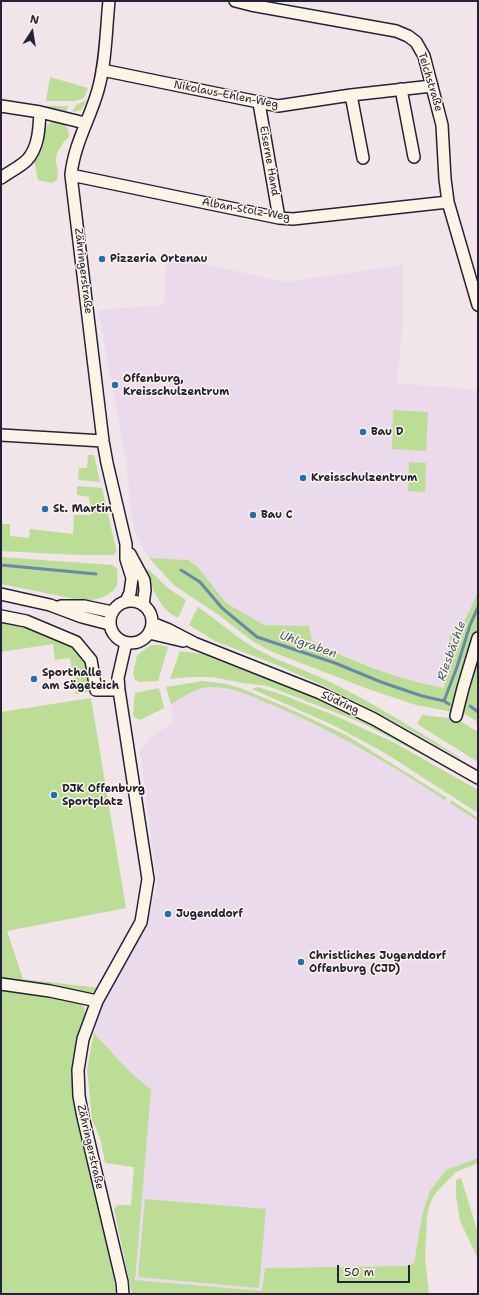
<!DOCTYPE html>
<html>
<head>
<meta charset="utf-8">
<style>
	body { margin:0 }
	#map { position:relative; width:479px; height:1295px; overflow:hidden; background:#f1e5e9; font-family:"Shantell Sans",sans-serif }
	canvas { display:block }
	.frame { position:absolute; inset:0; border:2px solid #22223b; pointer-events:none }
	.north { position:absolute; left:12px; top:12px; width:40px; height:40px; -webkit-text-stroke:3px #fcf5e5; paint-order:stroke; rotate:12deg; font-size:11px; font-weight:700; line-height:16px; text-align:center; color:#22223b }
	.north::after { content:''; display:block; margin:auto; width:14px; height:18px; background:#22223b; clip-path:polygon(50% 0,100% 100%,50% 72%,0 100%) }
	.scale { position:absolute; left:337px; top:1265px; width:73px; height:18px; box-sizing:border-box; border:2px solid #22223b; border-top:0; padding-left:5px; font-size:12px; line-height:14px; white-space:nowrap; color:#22223b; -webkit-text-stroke:3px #fcf5e5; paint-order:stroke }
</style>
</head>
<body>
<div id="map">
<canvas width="479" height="1295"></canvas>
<div class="frame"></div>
<div class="north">N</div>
<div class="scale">50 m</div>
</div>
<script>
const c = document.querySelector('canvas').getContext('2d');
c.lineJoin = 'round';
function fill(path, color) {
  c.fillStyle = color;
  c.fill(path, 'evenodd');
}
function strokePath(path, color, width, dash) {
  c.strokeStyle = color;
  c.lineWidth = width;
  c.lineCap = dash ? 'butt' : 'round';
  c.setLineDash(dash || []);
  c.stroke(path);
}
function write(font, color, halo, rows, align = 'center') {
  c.font = font + ' "Shantell Sans",sans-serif';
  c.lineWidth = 3;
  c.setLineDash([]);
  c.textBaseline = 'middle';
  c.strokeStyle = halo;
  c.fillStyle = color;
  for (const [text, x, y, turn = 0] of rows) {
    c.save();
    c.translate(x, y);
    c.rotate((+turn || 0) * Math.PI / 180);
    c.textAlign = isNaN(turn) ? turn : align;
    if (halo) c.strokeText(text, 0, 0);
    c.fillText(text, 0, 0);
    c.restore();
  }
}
fill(new Path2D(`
	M 167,256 L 286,282 L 403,265 L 403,319 L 397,383 L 478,390 L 478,592 L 469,612 L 460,626 L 455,632 L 450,634 L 444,688 L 407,679 L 376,668 L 323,647 L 312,641 L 309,626 L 264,625 L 226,603 L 198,567 L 188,560 L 149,558 L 135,533 L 130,507 L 127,466 L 98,310 L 164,305 Z
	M 209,686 L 224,688 L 240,692 L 290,712 L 346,739 L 430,790 L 478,821 L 478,1158 L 446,1170 L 422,1215 L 414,1263 L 407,1266 L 265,1268 L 263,1291 L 134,1280 L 151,1091 L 127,1069 L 94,1033 L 100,1011 L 110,989 L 140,936 L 151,911 L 157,884 L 140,750 L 150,738 L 173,722 L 171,704 L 200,688 Z`), '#eadaeb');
fill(new Path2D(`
	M 50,77 L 88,88 L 84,98 L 75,101 L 46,101 Z
	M 87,100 L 81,110 L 72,112 L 76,105 Z
	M 45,106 L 69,106 L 66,111 L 44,108 Z
	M 55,121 C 65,123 69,127 69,137 C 64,141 57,150 56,158 C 55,164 62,178 54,182 C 50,184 43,181 38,180 L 34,160 C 37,157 40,153 42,149 C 46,138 39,125 55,121 Z
	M 393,410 L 428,412 L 426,451 L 392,449 Z
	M 88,455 L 94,455 L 100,482 L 78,480 L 79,468 L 87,468 Z
	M 409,462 L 426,463 L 425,492 L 408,491 Z
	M 77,486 L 102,488 L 116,549 L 116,552 L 114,555 L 79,555 L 1,551 L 1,524 L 10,524 L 10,536 L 29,538 L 30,529 L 73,534 L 74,515 L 91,515 L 89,497 L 77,495 Z
	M 1,557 L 112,565 L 117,568 C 117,573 118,580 117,584 C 114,596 95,600 85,601 L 1,584 Z
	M 149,558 L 188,560 L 198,567 L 226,603 L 264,625 L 309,626 L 312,641 C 342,656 375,670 407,679 C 419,683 432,685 444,688 L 450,634 C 463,630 472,604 478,592 L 478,626 L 452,712 L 416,705 L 368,689 L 270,651 L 251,640 L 220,616 L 174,585 Z
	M 145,569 L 148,569 L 169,589 L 186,600 L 178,618 C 160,610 151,586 145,569 Z
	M 198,607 C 219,621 237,639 260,651 C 283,663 309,671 332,683 C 377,705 419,732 461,758 L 461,759 L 388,718 L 324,686 L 277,665 L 215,641 L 189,625 Z
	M 1,621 C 25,628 82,639 88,667 C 90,675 89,684 90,692 L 76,694 L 70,658 L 55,660 L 53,644 L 1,652 Z
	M 151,645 L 159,645 L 168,647 L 158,681 L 140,682 L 135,680 L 133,674 L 137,655 Z
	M 180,651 L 201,654 L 320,699 L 395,736 L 465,777 L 362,723 L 268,686 L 243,683 L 212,677 L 189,677 L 170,679 Z
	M 478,660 L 478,722 L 461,712 Z
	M 203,681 L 226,684 L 243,689 L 288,708 L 346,735 L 447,798 L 445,800 C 388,763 330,728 267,703 C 249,695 230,686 209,687 C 196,687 183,698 171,704 L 166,687 Z
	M 258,687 L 283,695 L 331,714 L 395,743 L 478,790 L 478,813 L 385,753 L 335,726 L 252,689 Z
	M 159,688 L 164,708 L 140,720 L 135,718 L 133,715 L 135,693 Z
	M 91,698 L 126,908 L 7,931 L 23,979 L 99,988 L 91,993 L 1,979 L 1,712 Z
	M 422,715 L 457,719 L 478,732 L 478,762 L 417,724 Z
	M 451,800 L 478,818 L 478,821 L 450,803 Z
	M 1,987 C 15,989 76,996 83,1006 C 88,1013 83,1022 80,1029 C 74,1047 72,1067 73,1086 C 73,1110 81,1134 87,1157 C 98,1203 111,1248 116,1294 L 1,1294 Z
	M 94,1033 L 127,1069 L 151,1090 L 135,1280 L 262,1291 L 265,1268 L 407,1266 L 414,1263 L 422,1215 L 430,1191 L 446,1170 L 478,1158 L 478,1163 L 456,1172 L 443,1185 L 434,1195 L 429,1207 L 427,1217 L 425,1259 L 429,1294 L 132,1294 L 114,1209 L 117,1205 L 131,1205 L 134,1167 L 105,1163 L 101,1141 L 92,1119 L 87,1069 Z
	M 461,1178 L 478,1233 L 478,1259 L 460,1221 L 456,1196 L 456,1180 Z
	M 145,1199 L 266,1209 L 259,1288 L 138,1277 Z`), '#bbdd96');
strokePath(new Path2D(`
	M 1,565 L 96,574
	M 181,570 L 200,582 L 222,608 L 257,637 L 335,663 L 381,682 L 422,696 L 444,701 L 449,704
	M 444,701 L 457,667 L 470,625 L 478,607
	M 470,706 L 478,712`), '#6989ab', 3);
const minor = new Path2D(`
	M 109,1 C 106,30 106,62 98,90 C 90,119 74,144 71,175 L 103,441 L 107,463 L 126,544 L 126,559 L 132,578 L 130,593 L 126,601
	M 235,1 L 251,5 L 396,31 L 408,36 L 416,42 L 424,56 L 442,125 L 445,179 L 448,202 L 478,305
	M 102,70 L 278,106 L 351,95 L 432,86
	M 401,89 L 414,157
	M 351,95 L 363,158
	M 259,103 L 279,218
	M 1,106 L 40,112 L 85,123
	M 71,175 L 279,218 L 293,219 L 448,202
	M 1,178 C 9,172 20,167 27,160 C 39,147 39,128 40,112
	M 1,435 L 103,441
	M 130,554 L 144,580 L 145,590 L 143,605
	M 1,594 L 50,605 L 82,617 L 109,624
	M110 622a21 21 0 1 1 42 0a21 21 0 1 1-42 0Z
	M 61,606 L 84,606 L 112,612
	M 1,616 L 26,621 L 76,642 L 91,660 L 96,690 L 119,690
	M 152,623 L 167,629 L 194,643 L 320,693 L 374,719 L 478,778
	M 149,633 L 183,641
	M 456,716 L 463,688 L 478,638
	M 1,984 L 50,991 L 97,1001
	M 123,1294 L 122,1282 L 83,1117 L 79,1096 L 78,1070 L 83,1039 L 97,1001 L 141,922 L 148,879 L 119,690 L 118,678 L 126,643`);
strokePath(minor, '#22223b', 14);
strokePath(minor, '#fcf5e5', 11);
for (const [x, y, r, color] of [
	[102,259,4,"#1f6fb2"],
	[115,385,4,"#1f6fb2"],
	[363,432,4,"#1f6fb2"],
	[303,478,4,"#1f6fb2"],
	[45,509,4,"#1f6fb2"],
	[253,515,4,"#1f6fb2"],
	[34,679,4,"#1f6fb2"],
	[54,795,4,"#1f6fb2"],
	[168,914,4,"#1f6fb2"],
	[301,962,4,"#1f6fb2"]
]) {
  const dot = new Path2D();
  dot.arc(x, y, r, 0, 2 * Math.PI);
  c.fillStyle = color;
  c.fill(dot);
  strokePath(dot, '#fcf5e5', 1.5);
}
write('11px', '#22223b', '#fcf5e5', [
	["Teichstraße",430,82,73],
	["Nikolaus-Ehlen-Weg",226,95,11],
	["Eiserne Hand",269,161,80],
	["Alban-Stolz-Weg",246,210,10],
	["Zähringerstraße",83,271,83],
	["Südring",340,703,25],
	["Zähringerstraße",90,1147,77]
]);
write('bold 11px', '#22223b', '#fcf5e5', [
	["Pizzeria Ortenau",110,259],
	["Offenburg,",123,379],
	["Kreisschulzentrum",123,392],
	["Bau D",371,432],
	["Kreisschulzentrum",311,478],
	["St. Martin",53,509],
	["Bau C",261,515],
	["Sporthalle",42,673],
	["am Sägeteich",42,686],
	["DJK Offenburg",62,789],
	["Sportplatz",62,802],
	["Jugenddorf",176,914],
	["Christliches Jugenddorf",309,956],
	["Offenburg (CJD)",309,969]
], 'left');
write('italic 12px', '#455673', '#fcf5e5', [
	["Uhlgraben",308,645,19],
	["Riesbächle",452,651,-70]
]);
</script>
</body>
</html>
